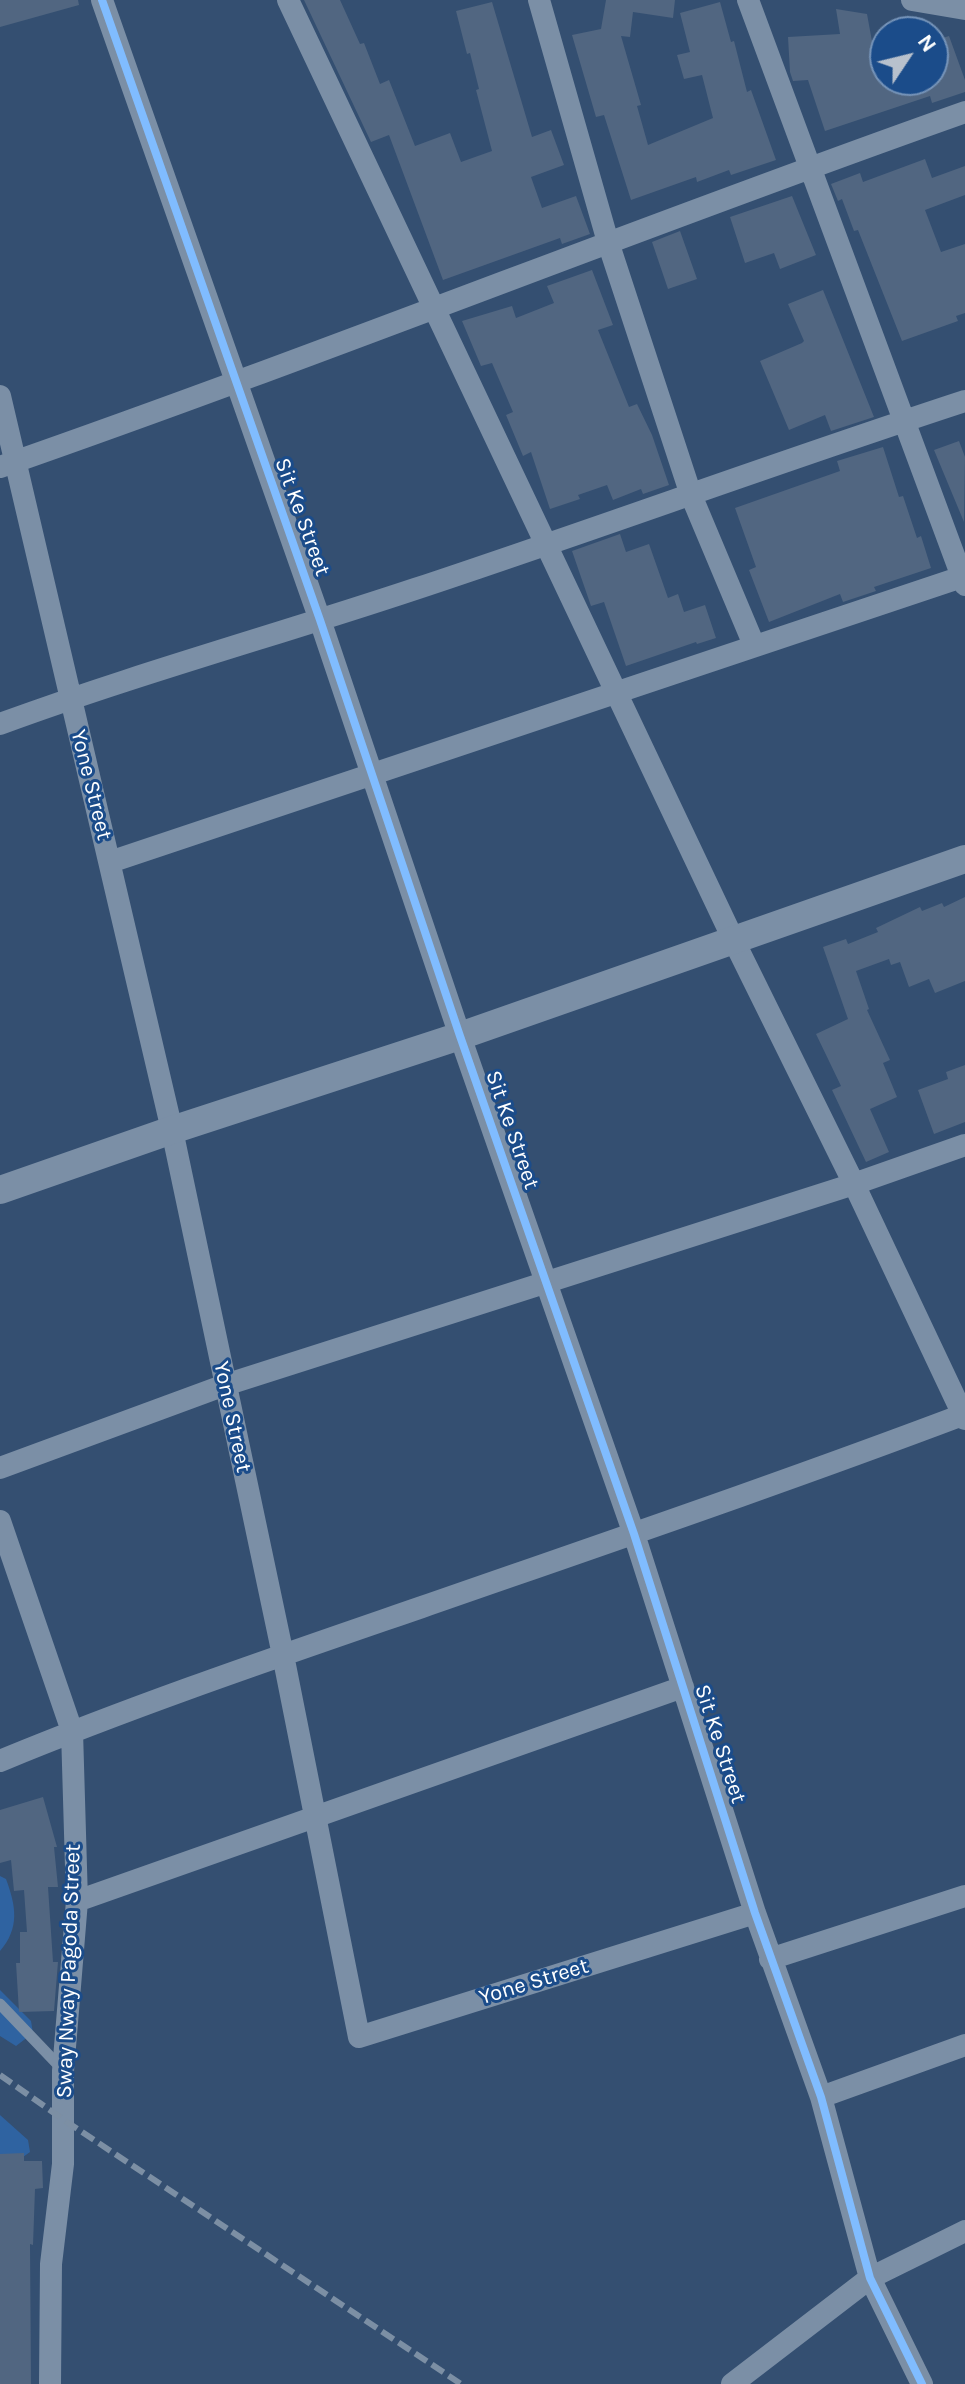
<!DOCTYPE html>
<html>
<head>
<meta charset="utf-8">
<style>
	body { margin:0 }
	#map { position:relative; width:965px; height:2384px; overflow:hidden; background:#344f71; font-family:Karla,sans-serif }
	canvas { display:block }
	.north { position:absolute; left:869px; top:16px; width:80px; height:80px; box-sizing:border-box; background:#1b4c8a; border:2px solid #7694b9; border-radius:50%; rotate:55deg; font-size:22px; font-weight:700; line-height:32px; text-align:center; color:#fff }
	.north::after { content:''; display:block; margin:auto; width:28px; height:36px; background:#b8c1cd; clip-path:polygon(50% 0,100% 100%,50% 72%,0 100%) }
</style>
</head>
<body>
<div id="map">
<canvas width="965" height="2384"></canvas>
<div class="north">N</div>
</div>
<script>
const c = document.querySelector('canvas').getContext('2d');
c.lineJoin = 'round';
function fill(path, color) {
  c.fillStyle = color;
  c.fill(path, 'evenodd');
}
function strokePath(path, color, width, dash) {
  c.strokeStyle = color;
  c.lineWidth = width;
  c.lineCap = dash ? 'butt' : 'round';
  c.setLineDash(dash || []);
  c.stroke(path);
}
function write(font, color, halo, rows, align = 'center') {
  c.font = font + ' Karla,sans-serif';
  c.lineWidth = 6;
  c.setLineDash([]);
  c.textBaseline = 'middle';
  c.strokeStyle = halo;
  c.fillStyle = color;
  for (const [text, x, y, turn = 0] of rows) {
    c.save();
    c.translate(x, y);
    c.rotate((+turn || 0) * Math.PI / 180);
    c.textAlign = isNaN(turn) ? turn : align;
    if (halo) c.strokeText(text, 0, 0);
    c.fillText(text, 0, 0);
    c.restore();
  }
}
fill(new Path2D(`
	M 0,1876 L 6,1879 C 16,1906 20,1928 0,1951 Z
	M 0,1990 L 31,2021 L 33,2033 L 16,2046 L 0,2036 Z
	M 0,2115 L 28,2140 L 30,2152 L 16,2162 L 0,2165 Z`), '#2f63a1');
fill(new Path2D(`
	M 0,0 L 78,0 L 79,5 L 0,27 Z
	M 304,0 L 340,0 L 360,44 L 364,43 L 380,84 L 389,80 L 415,146 L 450,133 L 461,162 L 492,151 L 476,90 L 479,89 L 470,53 L 467,54 L 456,11 L 492,2 L 532,137 L 551,130 L 564,165 L 531,177 L 542,208 L 576,196 L 590,234 L 562,244 L 560,238 L 443,280 L 389,135 L 371,142 Z
	M 606,0 L 675,0 L 673,18 L 633,12 L 630,37 L 621,36 L 641,105 L 637,106 L 648,145 L 713,118 L 702,75 L 684,79 L 677,55 L 690,52 L 680,13 L 720,2 L 731,42 L 734,41 L 747,92 L 751,90 L 776,160 L 731,175 L 729,170 L 697,182 L 696,177 L 631,200 L 604,115 L 596,117 L 572,35 L 601,29 Z
	M 836,9 L 867,14 L 878,74 L 885,71 L 885,80 L 933,80 L 933,41 L 949,36 L 965,80 L 965,92 L 932,103 L 930,96 L 825,131 L 808,80 L 793,81 L 790,72 L 788,37 L 840,34 Z
	M 925,159 L 932,178 L 965,166 L 965,195 L 925,210 L 941,252 L 965,244 L 965,313 L 956,316 L 958,321 L 902,341 L 858,230 L 854,231 L 842,199 L 838,201 L 831,184 L 860,173 L 863,182 Z
	M 792,196 L 816,255 L 780,269 L 774,253 L 745,263 L 730,217 Z
	M 680,231 L 697,279 L 668,289 L 652,242 Z
	M 592,270 L 613,325 L 598,330 L 629,407 L 637,404 L 652,435 L 669,485 L 643,494 L 641,489 L 613,500 L 607,485 L 578,495 L 580,499 L 550,509 L 531,452 L 523,456 L 506,415 L 513,412 L 492,363 L 481,366 L 462,321 L 512,306 L 516,318 L 554,303 L 547,286 Z
	M 823,290 L 874,417 L 831,431 L 825,415 L 789,430 L 760,361 L 802,343 L 804,341 L 788,304 Z
	M 959,441 L 965,457 L 964,522 L 934,450 Z
	M 883,447 L 899,497 L 903,496 L 917,538 L 921,536 L 931,568 L 874,587 L 876,591 L 843,602 L 840,594 L 769,622 L 749,570 L 756,567 L 735,508 L 840,471 L 837,461 Z
	M 620,534 L 626,552 L 649,544 L 668,598 L 678,594 L 684,612 L 705,605 L 716,638 L 697,644 L 696,642 L 626,666 L 604,602 L 591,606 L 572,551 Z
	M 965,897 L 965,981 L 935,993 L 929,979 L 909,987 L 900,962 L 891,965 L 889,959 L 856,971 L 869,1009 L 867,1010 L 890,1060 L 883,1063 L 897,1097 L 870,1109 L 889,1152 L 866,1162 L 832,1090 L 841,1086 L 816,1034 L 848,1019 L 823,947 L 846,939 L 848,944 L 878,932 L 876,928 L 920,907 L 922,911 L 942,903 L 944,907 Z
	M 965,1065 L 965,1122 L 934,1134 L 918,1090 L 948,1079 L 946,1072 Z
	M 43,1797 L 57,1847 L 54,1847 L 58,1887 L 48,1887 L 53,1962 L 58,1962 L 54,2011 L 19,2012 L 16,1963 L 20,1963 L 20,1932 L 27,1932 L 24,1890 L 14,1891 L 11,1860 L 0,1863 L 0,1810 Z
	M 24,2153 L 24,2161 L 42,2161 L 43,2188 L 35,2189 L 33,2245 L 30,2244 L 31,2384 L 0,2384 L 0,2154 Z`), '#516681');
strokePath(new Path2D(`
	M 0,2004 L 63,2070`), '#7b8fa6', 11);
strokePath(new Path2D(`
	M 102,0 L 320,620 L 460,1036 L 634,1534 L 755,1913 L 821,2097 L 870,2278 L 922,2384
	M 288,0 L 734,941 L 854,1184 L 965,1419
	M 539,0 L 608,242 L 691,495 L 754,645
	M 748,0 L 965,585
	M 912,0 L 965,9
	M 0,396 L 172,1130 L 283,1655 L 359,2037 L 755,1913
	M 0,467 C 324,354 642,226 965,112
	M 0,724 C 136,674 277,635 415,589 C 599,528 781,461 965,401
	M 110,862 L 965,576
	M 0,1468 L 225,1385 L 854,1184 L 965,1145
	M 0,1521 L 72,1731 L 77,1901 L 63,2071 L 63,2164 L 51,2264 L 50,2384
	M 0,1761 C 138,1704 280,1656 422,1607 C 603,1544 785,1482 965,1414
	M 77,1901 L 683,1687
	M 770,1959 L 965,1896
	M 821,2097 L 965,2045
	M 732,2384 L 870,2278 L 965,2231`), '#7b8fa6', 22);
strokePath(new Path2D(`
	M 0,1190 L 172,1130 L 460,1036 L 965,859`), '#7b8fa6', 28);
strokePath(new Path2D(`
	M 0,2075 L 64,2120 L 461,2384`), '#7c8fa4', 6, [14, 6]);
strokePath(new Path2D(`
	M 102,0 L 320,620 L 460,1036 L 634,1534 L 755,1913 L 821,2097 L 870,2278 L 922,2384`), '#80bcff', 8);
write('22px', '#fff', '#1b4c8a', [
	["Sit Ke Street",302,517,70],
	["Yone Street",91,785,76],
	["Sit Ke Street",512,1130,71],
	["Yone Street",232,1417,78],
	["Sit Ke Street",720,1744,72],
	["Sway Nway Pagoda Street",69,1971,-88],
	["Yone Street",534,1982,-17]
]);
</script>
</body>
</html>
